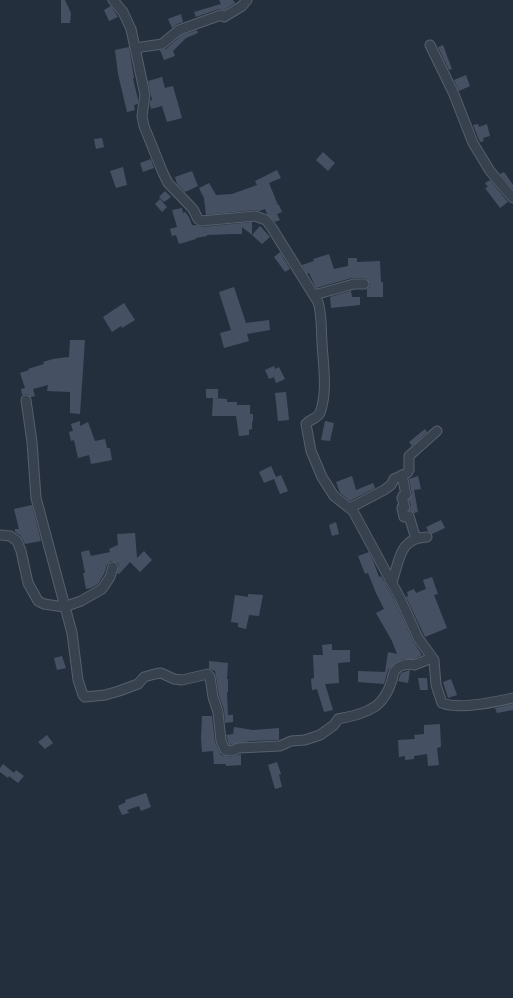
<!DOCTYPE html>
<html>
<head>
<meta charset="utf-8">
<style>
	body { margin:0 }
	canvas { display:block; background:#242f3e }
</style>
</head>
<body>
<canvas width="513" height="998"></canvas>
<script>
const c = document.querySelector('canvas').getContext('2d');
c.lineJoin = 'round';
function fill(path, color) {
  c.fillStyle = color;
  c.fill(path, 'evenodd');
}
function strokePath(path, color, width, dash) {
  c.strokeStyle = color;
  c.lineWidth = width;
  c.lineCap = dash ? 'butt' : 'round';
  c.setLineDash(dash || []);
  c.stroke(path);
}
fill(new Path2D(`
	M 61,0 L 65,0 L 71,13 L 70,23 L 61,23 Z
	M 219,0 L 233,0 L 235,3 L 224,10 L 219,9 L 196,17 L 194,12 L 221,4 Z
	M 111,6 L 118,17 L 109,21 L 104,10 Z
	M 181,14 L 183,22 L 177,24 L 172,28 L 168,19 Z
	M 197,30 L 198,33 L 186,38 L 173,51 L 175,56 L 164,60 L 160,50 L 166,49 L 182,35 Z
	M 443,45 L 452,69 L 449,70 L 438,47 Z
	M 129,47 L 134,78 L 133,79 L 138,99 L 138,104 L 134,105 L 135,110 L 127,112 L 118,74 L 115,50 Z
	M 466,75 L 470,86 L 459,91 L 454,80 Z
	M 162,77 L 165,88 L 173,86 L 182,118 L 167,122 L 162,106 L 151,109 L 150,105 L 150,101 L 152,100 L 148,81 Z
	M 478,124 L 479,127 L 487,124 L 490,136 L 483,138 L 484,141 L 480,142 L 473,125 Z
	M 102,138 L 104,147 L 96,149 L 94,139 Z
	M 323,152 L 335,163 L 328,171 L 316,160 Z
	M 151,159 L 154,168 L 143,172 L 140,163 Z
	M 123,167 L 127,185 L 116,188 L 110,171 Z
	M 277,170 L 281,178 L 269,183 L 278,205 L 279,205 L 282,212 L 277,214 L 280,220 L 275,222 L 267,214 L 265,209 L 259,211 L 254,210 L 206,215 L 204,198 L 199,188 L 209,183 L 216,195 L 232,194 L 257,185 L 255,181 Z
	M 192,171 L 198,186 L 185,192 L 177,184 L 175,177 Z
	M 504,172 L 513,185 L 513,189 L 500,174 Z
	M 490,180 L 508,202 L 500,208 L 485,188 L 488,187 L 485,183 Z
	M 165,191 L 171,197 L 164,202 L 159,197 Z
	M 160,199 L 167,207 L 162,212 L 155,204 Z
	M 182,208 L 183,213 L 185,212 L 189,217 L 192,225 L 196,225 L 202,227 L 252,222 L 252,235 L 242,227 L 242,234 L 233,234 L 207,235 L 207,236 L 196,238 L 196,239 L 179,244 L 176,235 L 172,236 L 170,229 L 177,227 L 172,210 Z
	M 260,226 L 270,237 L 262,244 L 252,235 Z
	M 280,252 L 290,269 L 285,272 L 274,257 Z
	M 329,254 L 334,269 L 348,266 L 348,258 L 357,258 L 357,262 L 380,261 L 381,282 L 383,282 L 383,297 L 367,297 L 367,289 L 369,287 L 370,284 L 367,279 L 364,278 L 352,278 L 316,288 L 309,273 L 307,274 L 302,265 L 314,261 L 313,259 Z
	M 234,287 L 246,323 L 269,320 L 270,330 L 247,334 L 249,341 L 224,348 L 220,333 L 231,330 L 219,292 Z
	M 351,291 L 352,297 L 360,297 L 360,305 L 331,308 L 330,297 Z
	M 124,303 L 135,320 L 122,328 L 121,326 L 112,332 L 103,317 Z
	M 70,340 L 85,340 L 80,414 L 70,413 L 70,392 L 47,391 L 48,385 L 33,389 L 35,396 L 31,397 L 28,394 L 22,395 L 21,389 L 25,388 L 20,373 L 29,370 L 28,369 L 44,364 L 43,362 L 53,359 L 69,357 Z
	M 274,366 L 275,369 L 279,367 L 285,379 L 276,383 L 274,377 L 269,379 L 265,370 Z
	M 206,389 L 218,389 L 218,398 L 206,398 Z
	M 286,392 L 289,420 L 278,421 L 275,393 Z
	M 213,398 L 227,399 L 227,402 L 237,402 L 237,405 L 250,405 L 250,414 L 253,414 L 253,421 L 252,422 L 252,429 L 249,430 L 249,435 L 239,436 L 236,416 L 212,416 Z
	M 80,421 L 80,426 L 88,422 L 95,441 L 105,439 L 107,448 L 110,448 L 112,460 L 91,464 L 89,455 L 78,458 L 74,440 L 71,441 L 69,432 L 73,431 L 71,424 Z
	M 325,421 L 334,423 L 330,441 L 321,440 Z
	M 425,429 L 427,432 L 412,446 L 409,442 Z
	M 271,466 L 276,477 L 281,475 L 288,491 L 280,494 L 274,479 L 264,483 L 259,472 Z
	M 352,476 L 356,490 L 373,483 L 375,488 L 350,501 L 340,493 L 336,482 Z
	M 418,476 L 421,489 L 414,490 L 418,512 L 414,513 L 410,510 L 411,505 L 409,500 L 412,494 L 409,479 Z
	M 32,505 L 41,541 L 25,544 L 21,536 L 15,532 L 15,529 L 19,529 L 14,509 Z
	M 441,520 L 445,528 L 432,534 L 428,531 L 426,527 Z
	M 336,522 L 339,534 L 332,536 L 329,525 Z
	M 135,533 L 137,558 L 144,551 L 152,560 L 140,572 L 130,562 L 119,574 L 117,573 L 119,566 L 118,563 L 111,561 L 107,565 L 104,574 L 98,584 L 91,588 L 86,589 L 83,573 L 85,573 L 81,552 L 89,550 L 91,556 L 110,552 L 109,549 L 118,545 L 117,534 Z
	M 369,552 L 374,563 L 379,577 L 381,576 L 395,601 L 413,641 L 422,655 L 414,659 L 403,659 L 395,663 L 388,670 L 384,684 L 358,682 L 358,671 L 385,672 L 388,652 L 397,654 L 392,641 L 376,613 L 384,609 L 376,593 L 368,573 L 365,574 L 358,556 Z
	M 432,577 L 438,594 L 434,595 L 447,628 L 425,637 L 406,597 L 408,596 L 407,592 L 414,589 L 416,593 L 426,589 L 423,580 Z
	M 248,594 L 263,595 L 259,616 L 249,615 L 246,629 L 238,627 L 238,623 L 231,622 L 235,595 L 248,597 Z
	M 332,644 L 332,650 L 350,650 L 350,662 L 338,663 L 339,683 L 325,684 L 333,710 L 324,712 L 317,689 L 312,690 L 311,679 L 314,678 L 313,655 L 323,655 L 322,645 Z
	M 62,656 L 66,668 L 57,670 L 54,658 Z
	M 209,661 L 228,663 L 227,679 L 228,679 L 228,692 L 227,692 L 228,715 L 233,715 L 233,722 L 225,723 L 224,710 L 219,696 L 215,671 L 209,668 Z
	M 410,670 L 408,683 L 398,681 L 401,673 Z
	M 418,678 L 427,678 L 428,690 L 420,690 Z
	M 451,679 L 457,695 L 448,698 L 443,682 Z
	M 513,704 L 513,710 L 497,713 L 495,708 Z
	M 202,716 L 212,716 L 215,742 L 221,755 L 232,757 L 241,754 L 241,765 L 226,766 L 226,764 L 214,764 L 213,751 L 202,752 L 201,739 Z
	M 440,724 L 441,747 L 437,748 L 439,765 L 428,766 L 427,754 L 414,756 L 414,759 L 405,760 L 405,756 L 399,757 L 398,740 L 415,739 L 414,735 L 424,734 L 424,725 Z
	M 234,727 L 253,730 L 279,728 L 279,740 L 250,741 L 229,745 L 226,735 L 233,734 Z
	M 47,735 L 53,743 L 45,749 L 38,742 Z
	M 277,762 L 281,774 L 279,775 L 282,787 L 275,789 L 268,765 Z
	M 3,764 L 14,773 L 16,770 L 24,776 L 18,783 L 9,776 L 8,778 L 0,772 L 0,768 Z
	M 146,793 L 151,807 L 141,811 L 139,806 L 127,810 L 129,813 L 122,815 L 118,806 L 126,802 L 125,800 Z`), '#455162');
const minor = new Path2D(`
	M 113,0 L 123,12 L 131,29 L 145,95 L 142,116 L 144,126 L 163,173 L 168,183 L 193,209 L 198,219 L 201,221 L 255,216 L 266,220 L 272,228 L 318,302 C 322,314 321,329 322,342 C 323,364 328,391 320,413 C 318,418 310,419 306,424 L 311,451 L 322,477 L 334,496 L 353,511 L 400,598 L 418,638 L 434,660 L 436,685 L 442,703 C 459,710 495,702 513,698
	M 430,45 L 453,92 L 473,143 L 490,171 L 513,198
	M 135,48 L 162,44 L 179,30 L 221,15 L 224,17 L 242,6 L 247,0
	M 314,295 L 354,284 L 364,284
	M 26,400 L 32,442 L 36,498 L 72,633 L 78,680 L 83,695 L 85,697 L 105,695 L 119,691 L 138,684 L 144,677 L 155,674 L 161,673 L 174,679 L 182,680 L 208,674 L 210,677 L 213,697 L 218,712 L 221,741 L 225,750 L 232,751 L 238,748 L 280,746 L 291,741 L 305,740 L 320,735 L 334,725 L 338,719 C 352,716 364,714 376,706 C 385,699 389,690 392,680 C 393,677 393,673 395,671 C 398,665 409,663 414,665 L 432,658
	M 402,475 L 406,495 L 403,496 L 402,498 L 405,507 L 402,508 L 404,517 L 409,516 L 416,539
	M 350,508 L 384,490 L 391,485 L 394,479 L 407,473 L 409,470 L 409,456 L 437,431
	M 0,535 L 10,536 L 17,541 L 21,551 L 28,583 L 38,601 L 44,604 L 64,607 L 81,601 L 102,589 L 110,577 L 113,567
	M 390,581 L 393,579 C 400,558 400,538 427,537`);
strokePath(minor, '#565f6c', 11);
strokePath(minor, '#38414e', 9);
</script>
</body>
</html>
